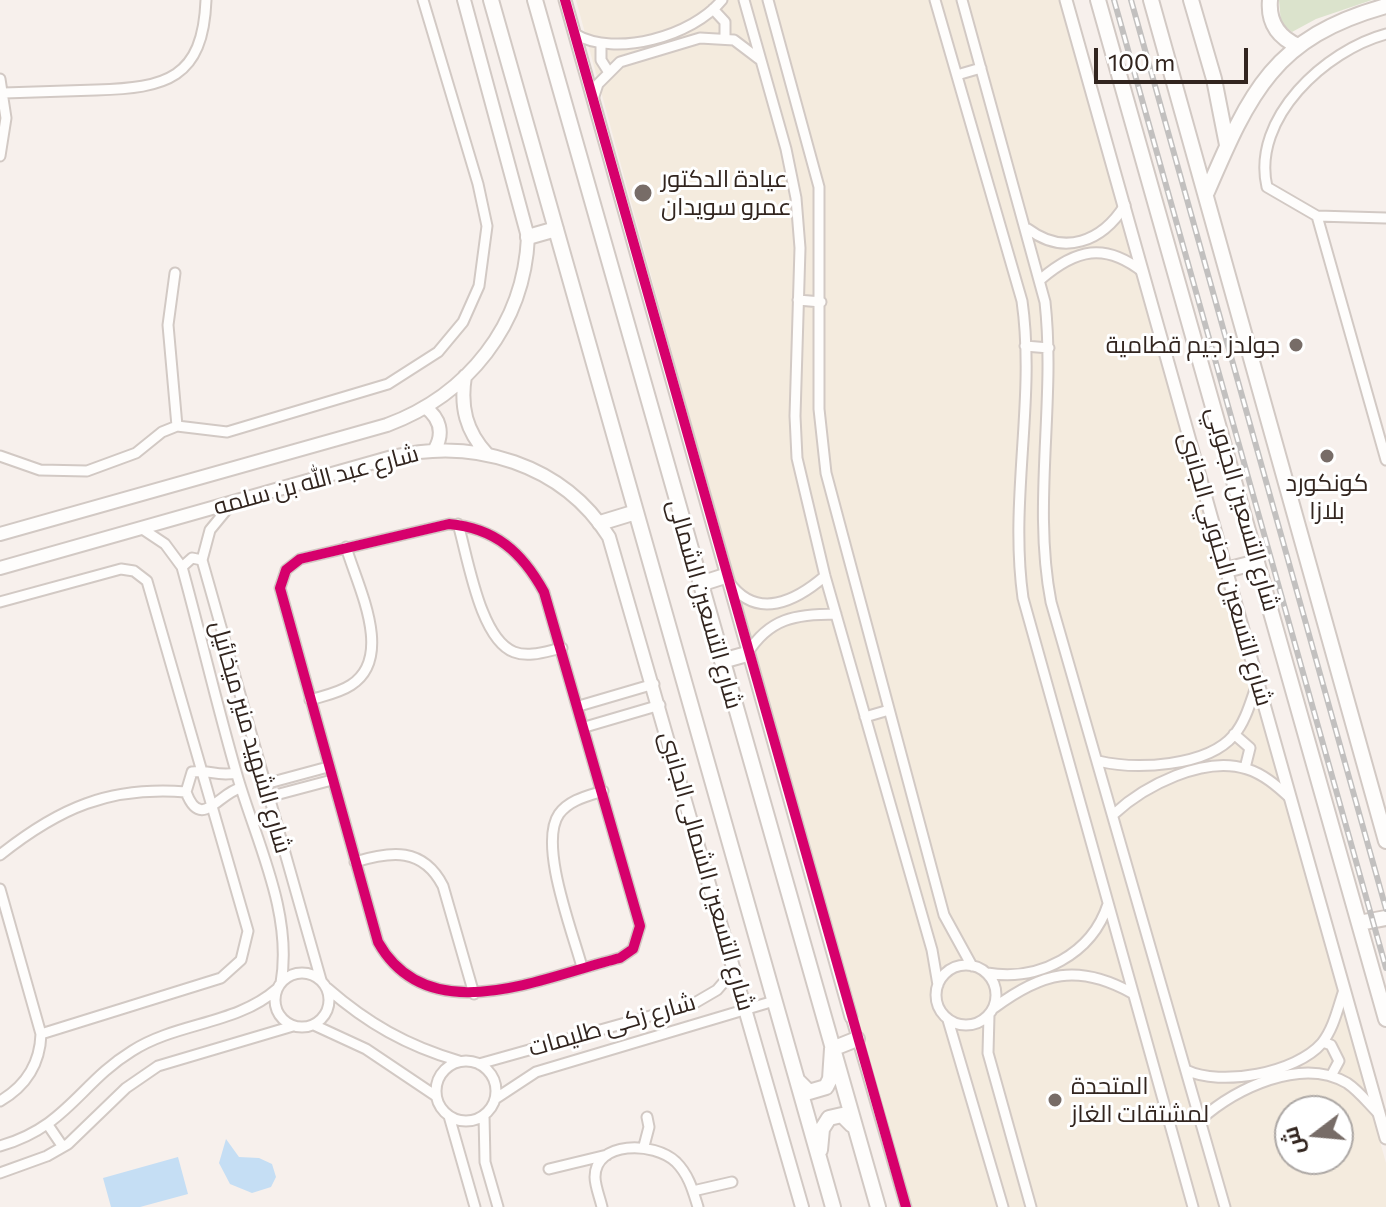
<!DOCTYPE html>
<html>
<head>
<meta charset="utf-8">
<style>
	body { margin:0 }
	#map { position:relative; width:1386px; height:1207px; overflow:hidden; background:#f7f0ec; font-family:Commissioner,Cairo,sans-serif }
	canvas { display:block }
	.north { position:absolute; left:1274px; top:1095px; width:80px; height:80px; box-sizing:border-box; background:#fff; border:2px solid #ada8a5; border-radius:50%; rotate:254deg; font-size:22px; font-weight:700; line-height:32px; text-align:center; color:#32251f }
	.north::after { content:''; display:block; margin:auto; width:28px; height:36px; background:#776c67; clip-path:polygon(50% 0,100% 100%,50% 72%,0 100%) }
	.scale { position:absolute; left:1094px; top:48px; width:154px; height:36px; box-sizing:border-box; border:4px solid #32251f; border-top:0; padding-left:10px; font-size:24px; line-height:28px; white-space:nowrap; color:#32251f; -webkit-text-stroke:6px #fff; paint-order:stroke }
</style>
</head>
<body>
<div id="map">
<canvas width="1386" height="1207"></canvas>
<div class="north">ش</div>
<div class="scale">100 m</div>
</div>
<script>
const c = document.querySelector('canvas').getContext('2d');
c.lineJoin = 'round';
function fill(path, color) {
  c.fillStyle = color;
  c.fill(path, 'evenodd');
}
function strokePath(path, color, width, dash) {
  c.strokeStyle = color;
  c.lineWidth = width;
  c.lineCap = dash ? 'butt' : 'round';
  c.setLineDash(dash || []);
  c.stroke(path);
}
function write(font, color, halo, rows, align = 'center') {
  c.font = font + ' Commissioner,Cairo,sans-serif';
  c.lineWidth = 6;
  c.setLineDash([]);
  c.textBaseline = 'middle';
  c.strokeStyle = halo;
  c.fillStyle = color;
  for (const [text, x, y, turn = 0] of rows) {
    c.save();
    c.translate(x, y);
    c.rotate((+turn || 0) * Math.PI / 180);
    c.textAlign = isNaN(turn) ? turn : align;
    if (halo) c.strokeText(text, 0, 0);
    c.fillText(text, 0, 0);
    c.restore();
  }
}
fill(new Path2D(`
	M 576,0 L 1061,0 L 1386,1163 L 1386,1207 L 905,1207 ZM 1290,1111 L 1338,1111 L 1338,1159 L 1290,1159 Z`), '#f4ebde');
fill(new Path2D(`
	M 1279,0 L 1372,0 L 1316,19 L 1292,32 L 1281,23 Z`), '#dbe3cc');
fill(new Path2D(`
	M 226,1139 L 239,1157 L 259,1158 L 272,1164 L 276,1177 L 271,1187 L 252,1193 L 230,1184 L 219,1163 Z
	M 178,1157 L 188,1194 L 140,1207 L 111,1207 L 103,1178 Z`), '#c5def4');
const minor = new Path2D(`
	M 744,0 L 786,149 L 796,198 L 800,248 L 795,416 L 797,458 L 825,576 L 932,950 L 938,985
	M 768,0 L 819,187 L 819,409 L 826,473 L 944,915 L 972,966
	M 935,0 L 1022,301 C 1036,399 1009,499 1023,598 L 1193,1207
	M 962,0 L 1045,302 C 1056,401 1032,504 1051,602 L 1225,1207
	M 713,9 L 725,22 L 725,38
	M 575,34 C 615,58 693,36 722,0
	M 1386,34 C 1326,50 1251,118 1267,187 L 1317,216 L 1386,218
	M 601,45 L 601,60 L 608,71
	M 957,75 L 981,68
	M 0,79 L 6,118 L 0,156
	M 4,93 C 34,92 65,91 96,90 C 166,88 203,79 206,0
	M 593,99 L 598,84 L 620,62 L 700,38 L 734,40 L 759,59
	M 1317,216 L 1386,460
	M 1028,229 C 1064,256 1102,242 1125,205
	M 175,273 L 168,325 L 177,426
	M 1041,279 C 1076,249 1105,242 1143,272
	M 798,300 L 821,302
	M 1025,346 L 1049,348
	M 0,456 L 40,470 L 87,471 L 136,453 L 162,432 L 177,426 L 227,432 L 388,384 L 438,352 L 463,322 L 479,286 L 487,226 L 478,184 L 423,0
	M 233,502 L 210,530 L 202,560 L 321,980
	M 449,524 C 495,528 522,552 544,592 L 640,926 L 633,949 L 620,958 C 545,976 429,1033 378,942 L 280,588 L 286,570 L 300,559 Z
	M 458,524 C 468,558 480,639 514,652 C 529,658 547,651 562,648
	M 141,528 L 165,544 L 182,567 C 201,636 217,706 237,775 C 256,841 293,913 281,983
	M 182,567 L 192,558 L 202,560
	M 729,582 C 757,621 796,601 825,576
	M 0,602 L 121,569 L 134,571 L 147,581 L 248,931 L 241,960 L 221,978 L 41,1034
	M 747,654 C 769,618 796,614 836,614
	M 310,700 C 323,696 339,693 351,685 C 395,657 357,585 346,547
	M 579,706 L 654,684
	M 865,717 L 889,710
	M 585,727 L 660,705
	M 1234,734 L 1250,748 L 1245,768
	M 1098,761 C 1136,770 1207,767 1234,735 C 1246,721 1251,700 1257,684
	M 236,773 C 217,777 208,769 192,772 L 186,792 C 201,832 219,792 241,788
	M 265,784 L 328,767
	M 268,797 L 332,780
	M 1114,814 C 1144,786 1204,755 1247,769 C 1263,774 1276,785 1289,797
	M 0,855 C 59,808 109,786 186,792
	M 355,862 C 391,851 423,847 443,886 L 474,994
	M 0,889 L 41,1034 C 40,1064 26,1086 0,1101
	M936 995a30 30 0 1 1 60 0a30 30 0 1 1-60 0Z
	M 582,967 C 573,933 538,844 559,814 C 569,800 587,796 603,791
	M275 1000a27 27 0 1 1 54 0a27 27 0 1 1-54 0Z
	M 987,973 C 1039,982 1092,954 1108,904
	M 327,988 C 367,1023 407,1046 459,1061
	M 994,1008 C 1042,972 1078,963 1132,993
	M 989,1015 L 988,1053 L 1031,1207
	M 851,1017 L 906,1207
	M 948,1020 L 1003,1207
	M 314,1025 L 366,1049 L 436,1096
	M 1323,1042 L 1331,1045 L 1339,1061 L 1331,1076
	M436 1091a30 30 0 1 1 60 0a30 30 0 1 1-60 0Z
	M 479,1064 L 693,1004 L 717,990 L 735,969
	M 1186,1070 C 1221,1087 1296,1073 1322,1043 C 1334,1028 1338,1007 1344,990
	M 495,1099 L 536,1072 L 774,1001
	M 484,1115 L 485,1162 L 498,1207
	M 449,1116 L 475,1207
	M 1200,1120 C 1235,1089 1301,1056 1347,1083 C 1359,1091 1368,1103 1378,1113
	M 48,1125 L 63,1147
	M 0,1146 C 67,1127 80,1083 132,1051 C 177,1022 236,1025 277,989
	M 644,1146 L 649,1127 L 647,1117
	M 549,1169 L 607,1155
	M 0,1173 L 47,1156 L 68,1144 L 126,1088 L 158,1066 L 293,1026
	M 693,1191 L 732,1182
	M 602,1207 C 600,1198 595,1186 595,1177 C 595,1141 654,1141 676,1162 C 689,1175 693,1191 698,1207`);
const tertiary = new Path2D(`
	M 565,0 L 851,1017
	M 1066,0 L 1386,1138`);
const secondary = new Path2D(`
	M 465,376 C 460,407 466,431 487,454
	M 425,407 C 440,418 444,433 435,449
	M 0,534 L 387,425 C 468,395 524,325 528,237 L 464,0
	M 0,568 L 392,457 C 474,437 563,464 609,537 L 802,1207`);
const primary = new Path2D(`
	M 491,0 L 833,1207
	M 535,0 L 878,1207
	M 1098,0 L 1386,1019
	M 1151,0 L 1386,841
	M 1191,0 L 1214,79 L 1227,145
	M 1270,0 C 1268,22 1278,37 1298,46
	M 1207,192 C 1250,92 1274,37 1386,6
	M 528,237 L 556,229
	M 600,523 L 636,512
	M 1226,570 L 1257,562
	M 700,584 L 725,576
	M 722,661 L 747,654
	M 1359,923 L 1386,918
	M 797,1080 L 809,1092 L 826,1087 L 830,1079 L 832,1049 L 857,1039
	M 820,1150 L 822,1129 L 829,1118 L 842,1115 L 852,1125`);
strokePath(minor, '#d2c9c4', 13);
strokePath(tertiary, '#d2c9c4', 15);
strokePath(secondary, '#d2c9c4', 16);
strokePath(primary, '#d2c9c4', 18);
strokePath(minor, '#fefdfc', 9);
strokePath(tertiary, '#fefdfc', 11);
strokePath(secondary, '#fefdfc', 12);
strokePath(primary, '#fefdfc', 14);
const rail = new Path2D(`
	M 1114,0 L 1386,968
	M 1131,0 L 1386,909`);
strokePath(rail, '#c2c0bf', 6);
strokePath(rail, '#fff', 3, [9]);
strokePath(new Path2D(`
	M 565,0 L 906,1207
	M 449,524 C 495,528 522,552 544,592 L 640,926 L 633,949 L 620,958 C 545,976 429,1033 378,942 L 280,588 L 286,570 L 300,559 Z`), '#d6006c', 10);
for (const [x, y, r, color] of [
	[643,193,10,"#776c67"],
	[1296,345,8,"#776c67"],
	[1327,456,8,"#776c67"],
	[1055,1100,8,"#776c67"]
]) {
  const dot = new Path2D();
  dot.arc(x, y, r, 0, 2 * Math.PI);
  c.fillStyle = color;
  c.fill(dot);
  strokePath(dot, '#fff', 3);
}
write('24px', '#32251f', '#fff', [
	["عيادة الدكتور",661,179],
	["عمرو سويدان",661,207],
	["جولدز جيم قطامية",1280,345,"right"],
	["كونكورد",1327,483,"center"],
	["بلازا",1327,511,"center"],
	["المتحدة",1071,1086],
	["لمشتقات الغاز",1071,1114]
], 'left');
write('24px', '#32251f', '#fff', [
	["شارع عبد الله بن سلمه",316,480,-15],
	["شارع التسعين الجنوبي",1243,509,74],
	["شارع التسعين الجنوبي الجانبى",1226,569,74],
	["شارع التسعين الشمالى",705,604,74],
	["شارع الشهيد منير ميخائيل",251,737,74],
	["شارع التسعين الشمالى الجانبى",707,871,74],
	["شارع زكى طليمات",612,1025,-16]
]);
</script>
</body>
</html>
